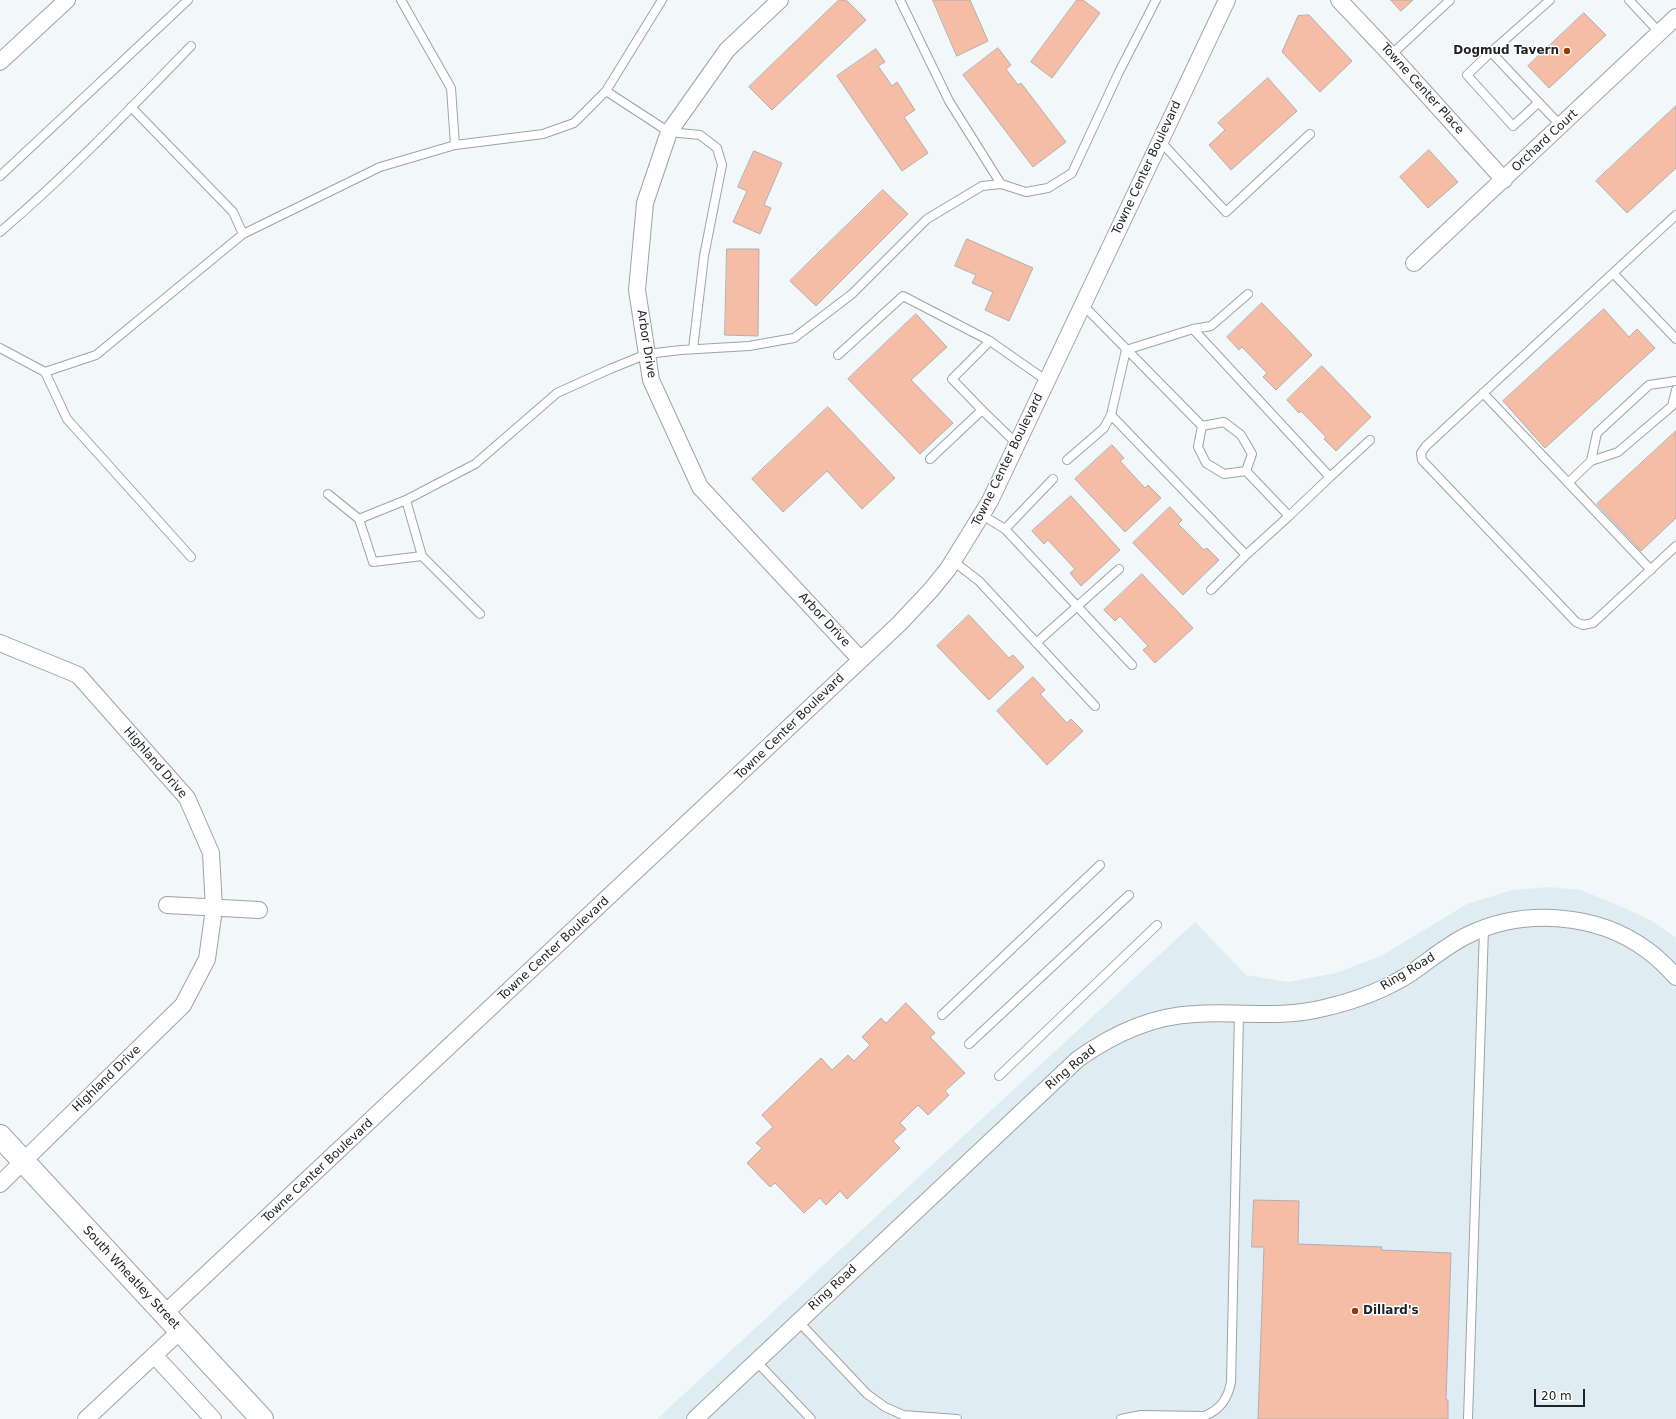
<!DOCTYPE html>
<html>
<head>
<meta charset="utf-8">
<style>
	body { margin:0 }
	#map { position:relative; width:1676px; height:1419px; overflow:hidden; background:#f2f7f9; font-family:"DejaVu Sans",sans-serif }
	canvas { display:block }
	.scale { position:absolute; left:1534px; top:1389px; width:51px; height:18px; box-sizing:border-box; border:2px solid #222324; border-top:0; padding-left:5px; font-size:12px; line-height:14px; white-space:nowrap; color:#222324; -webkit-text-stroke:3px #fff; paint-order:stroke }
</style>
</head>
<body>
<div id="map">
<canvas width="1676" height="1419"></canvas>
<div class="scale">20 m</div>
</div>
<script>
const c = document.querySelector('canvas').getContext('2d');
c.lineJoin = 'round';
function fill(path, color) {
  c.fillStyle = color;
  c.fill(path, 'evenodd');
}
function strokePath(path, color, width, dash) {
  c.strokeStyle = color;
  c.lineWidth = width;
  c.lineCap = dash ? 'butt' : 'round';
  c.setLineDash(dash || []);
  c.stroke(path);
}
function write(font, color, halo, rows, align = 'center') {
  c.font = font + ' "DejaVu Sans",sans-serif';
  c.lineWidth = 3;
  c.setLineDash([]);
  c.textBaseline = 'middle';
  c.strokeStyle = halo;
  c.fillStyle = color;
  for (const [text, x, y, turn = 0] of rows) {
    c.save();
    c.translate(x, y);
    c.rotate((+turn || 0) * Math.PI / 180);
    c.textAlign = isNaN(turn) ? turn : align;
    if (halo) c.strokeText(text, 0, 0);
    c.fillText(text, 0, 0);
    c.restore();
  }
}
fill(new Path2D(`
	M 1549,887 L 1581,890 L 1622,907 L 1652,921 L 1676,938 L 1676,1419 L 657,1419 L 1195,922 L 1246,975 L 1288,982 L 1336,973 L 1381,956 L 1467,904 L 1512,890 Z`), '#e0ecf3');
const building = new Path2D(`
	M 839,0 L 846,0 L 866,20 L 772,110 L 749,87 Z
	M 933,0 L 970,0 L 988,41 L 957,56 Z
	M 1077,0 L 1083,0 L 1100,13 L 1052,78 L 1031,62 Z
	M 1391,0 L 1413,0 L 1401,11 Z
	M 1584,13 L 1606,35 L 1549,88 L 1528,66 Z
	M 1309,15 L 1352,61 L 1320,92 L 1282,52 L 1298,16 Z
	M 998,48 L 1011,65 L 1006,69 L 1018,85 L 1021,83 L 1066,142 L 1033,167 L 963,75 Z
	M 876,49 L 885,62 L 878,66 L 892,86 L 897,82 L 915,110 L 904,117 L 928,153 L 902,171 L 837,76 Z
	M 1268,78 L 1297,111 L 1231,170 L 1209,145 L 1225,130 L 1218,123 Z
	M 1676,106 L 1676,168 L 1627,213 L 1596,181 Z
	M 1429,150 L 1458,182 L 1428,208 L 1400,177 Z
	M 754,151 L 782,163 L 764,205 L 771,208 L 760,234 L 733,222 L 747,191 L 738,187 Z
	M 883,190 L 908,214 L 816,306 L 790,281 Z
	M 967,239 L 1033,268 L 1009,321 L 985,310 L 993,292 L 972,283 L 976,275 L 955,266 Z
	M 727,249 L 759,249 L 758,336 L 725,335 Z
	M 1262,303 L 1312,355 L 1276,390 L 1263,377 L 1267,373 L 1242,347 L 1239,350 L 1227,337 Z
	M 1604,309 L 1629,337 L 1637,329 L 1655,348 L 1545,448 L 1503,401 Z
	M 916,314 L 947,347 L 911,380 L 953,423 L 920,454 L 848,379 Z
	M 1322,366 L 1371,417 L 1336,451 L 1324,439 L 1326,437 L 1301,411 L 1299,413 L 1287,400 Z
	M 828,407 L 895,478 L 862,509 L 827,471 L 783,512 L 752,479 Z
	M 1676,431 L 1676,518 L 1641,551 L 1597,504 Z
	M 1112,445 L 1124,458 L 1120,461 L 1145,488 L 1148,485 L 1161,498 L 1125,532 L 1075,479 Z
	M 1071,496 L 1120,550 L 1081,586 L 1070,573 L 1075,569 L 1048,540 L 1044,544 L 1032,531 Z
	M 1170,507 L 1182,520 L 1178,524 L 1204,550 L 1207,548 L 1219,560 L 1183,595 L 1133,543 Z
	M 1142,574 L 1193,628 L 1155,663 L 1143,650 L 1148,646 L 1120,616 L 1115,621 L 1104,610 Z
	M 969,615 L 1009,658 L 1013,655 L 1024,667 L 989,700 L 937,646 Z
	M 1033,677 L 1045,690 L 1040,694 L 1067,723 L 1071,719 L 1083,731 L 1047,765 L 997,711 Z
	M 906,1003 L 935,1033 L 930,1037 L 965,1073 L 945,1091 L 949,1095 L 928,1115 L 918,1105 L 900,1123 L 906,1129 L 893,1141 L 900,1148 L 847,1199 L 840,1191 L 826,1205 L 820,1198 L 804,1213 L 775,1183 L 770,1187 L 747,1163 L 762,1148 L 756,1143 L 773,1127 L 762,1115 L 821,1058 L 832,1070 L 848,1055 L 854,1061 L 870,1045 L 862,1037 L 881,1018 L 886,1023 Z
	M 1254,1200 L 1299,1201 L 1298,1244 L 1382,1247 L 1381,1250 L 1451,1253 L 1446,1400 L 1448,1400 L 1448,1419 L 1258,1419 L 1264,1247 L 1252,1247 Z`);
fill(building, '#f5bca6');
strokePath(building, '#b3aeac', 1);
const lane = new Path2D(`
	M 401,0 L 451,88 L 455,145
	M 900,0 L 949,101 L 1001,184
	M 1550,0 L 1491,52 L 1561,126
	M 1629,0 L 1659,32
	M 1491,52 L 1467,75 L 1513,126 L 1538,103
	M 1391,55 L 1450,0
	M 606,91 L 669,132 L 700,135 L 717,148 L 722,165 L 704,256 L 693,349
	M 131,107 L 233,212 L 243,234
	M 1160,141 L 1226,212 L 1310,134
	M 0,176 L 188,0
	M 1676,215 L 1426,446 L 1421,453 L 1422,460 L 1576,622 L 1583,625 L 1593,623 L 1676,546
	M 0,232 C 68,174 129,110 191,46
	M 1613,273 L 1676,339
	M 1193,329 L 1330,477 L 1289,516
	M 0,348 L 45,372 L 67,419 L 191,557
	M 838,355 L 903,296 L 990,341 L 1047,381
	M 45,372 L 96,355 L 243,234 L 380,167 L 455,145 L 543,134 L 574,123 L 606,91 L 662,0
	M 1483,393 L 1651,570
	M 982,410 L 952,379 L 990,341
	M 1111,415 L 1126,350 L 1193,329 L 1211,326 L 1248,294
	M 1202,426 L 1198,447 L 1206,463 L 1224,474 L 1246,471
	M 930,459 L 982,410 L 1017,444
	M 1067,460 L 1104,428 L 1111,415 L 1246,555 L 1289,516 L 1246,471 L 1252,454 L 1241,435 L 1224,422 L 1202,426 L 1083,305
	M 1591,461 L 1597,433 L 1649,385 L 1676,381
	M 1330,477 L 1370,440
	M 1568,483 L 1591,461 L 1618,452 L 1672,406 L 1676,390
	M 328,494 L 359,519 L 406,500 L 475,464 L 557,393 L 610,369 L 647,354 L 681,350 L 749,346 L 794,338 L 852,294 L 927,219 L 982,186 L 1001,184 L 1026,192 L 1048,188 L 1072,173 L 1119,72 L 1156,0
	M 982,515 L 1005,529 L 1132,665
	M 359,519 L 373,562 L 422,556 L 406,500
	M 1005,529 L 1053,479
	M 422,556 L 480,614
	M 953,561 L 979,581 L 1095,706
	M 1211,590 L 1246,555
	M 1036,643 L 1119,569
	M 942,1015 L 1100,865
	M 969,1044 L 1129,895
	M 999,1076 L 1157,925
	M 798,1321 L 867,1394 L 885,1407 L 903,1415 L 957,1419
	M 756,1361 L 811,1419
	M 1121,1419 L 1141,1415 L 1204,1416 C 1221,1410 1228,1398 1231,1382 L 1239,1014
	M 1468,1419 L 1484,928`);
const street = new Path2D(`
	M 780,0 L 727,50 L 669,132 L 645,203 L 637,290 L 651,380 L 700,487 L 861,660
	M 1339,0 L 1391,55 L 1504,180
	M 0,62 L 67,0
	M 1414,263 L 1676,17
	M 0,643 L 78,675 L 187,798 L 211,853 L 214,909 L 207,959 L 183,1005 L 0,1184
	M 167,905 L 259,910
	M 164,1314 L 899,624 L 931,590 L 948,569 L 990,501 L 1227,0
	M 154,1355 L 213,1419
	M 86,1419 L 180,1331
	M 695,1419 L 1078,1059 C 1113,1034 1151,1016 1195,1014 C 1239,1011 1280,1019 1324,1008 C 1354,1001 1385,990 1411,973 C 1430,960 1447,945 1468,935 C 1524,908 1597,913 1647,950 C 1658,958 1667,967 1676,977`);
const secondary = new Path2D(`
	M 0,1136 L 262,1419`);
strokePath(lane, '#9ea3a5', 10);
strokePath(street, '#9ea3a5', 18);
strokePath(secondary, '#9ea3a5', 24);
strokePath(lane, '#fff', 8);
strokePath(street, '#fff', 16);
strokePath(secondary, '#fff', 22);
for (const [x, y, r, color] of [
	[1567,51,4,"#9d3a00"],
	[1355,1311,4,"#9d3a00"]
]) {
  const dot = new Path2D();
  dot.arc(x, y, r, 0, 2 * Math.PI);
  c.fillStyle = color;
  c.fill(dot);
  strokePath(dot, '#fff', 1.5);
}
write('bold 12px', '#222324', '#fff', [
	["Dogmud Tavern",1559,51],
	["Dillard's",1363,1311,"left"]
], 'right');
write('12px', '#222324', '#fff', [
	["Towne Center Place",1422,89,48],
	["Orchard Court",1545,141,-43],
	["Towne Center Boulevard",1147,168,-65],
	["Arbor Drive",646,344,81],
	["Towne Center Boulevard",1008,460,-64],
	["Arbor Drive",824,620,47],
	["Towne Center Boulevard",790,727,-44],
	["Highland Drive",155,763,49],
	["Towne Center Boulevard",554,949,-43],
	["Ring Road",1408,972,-31],
	["Ring Road",1071,1068,-40],
	["Highland Drive",107,1079,-44],
	["Towne Center Boulevard",318,1171,-43],
	["South Wheatley Street",131,1278,47],
	["Ring Road",833,1288,-43]
]);
</script>
</body>
</html>
